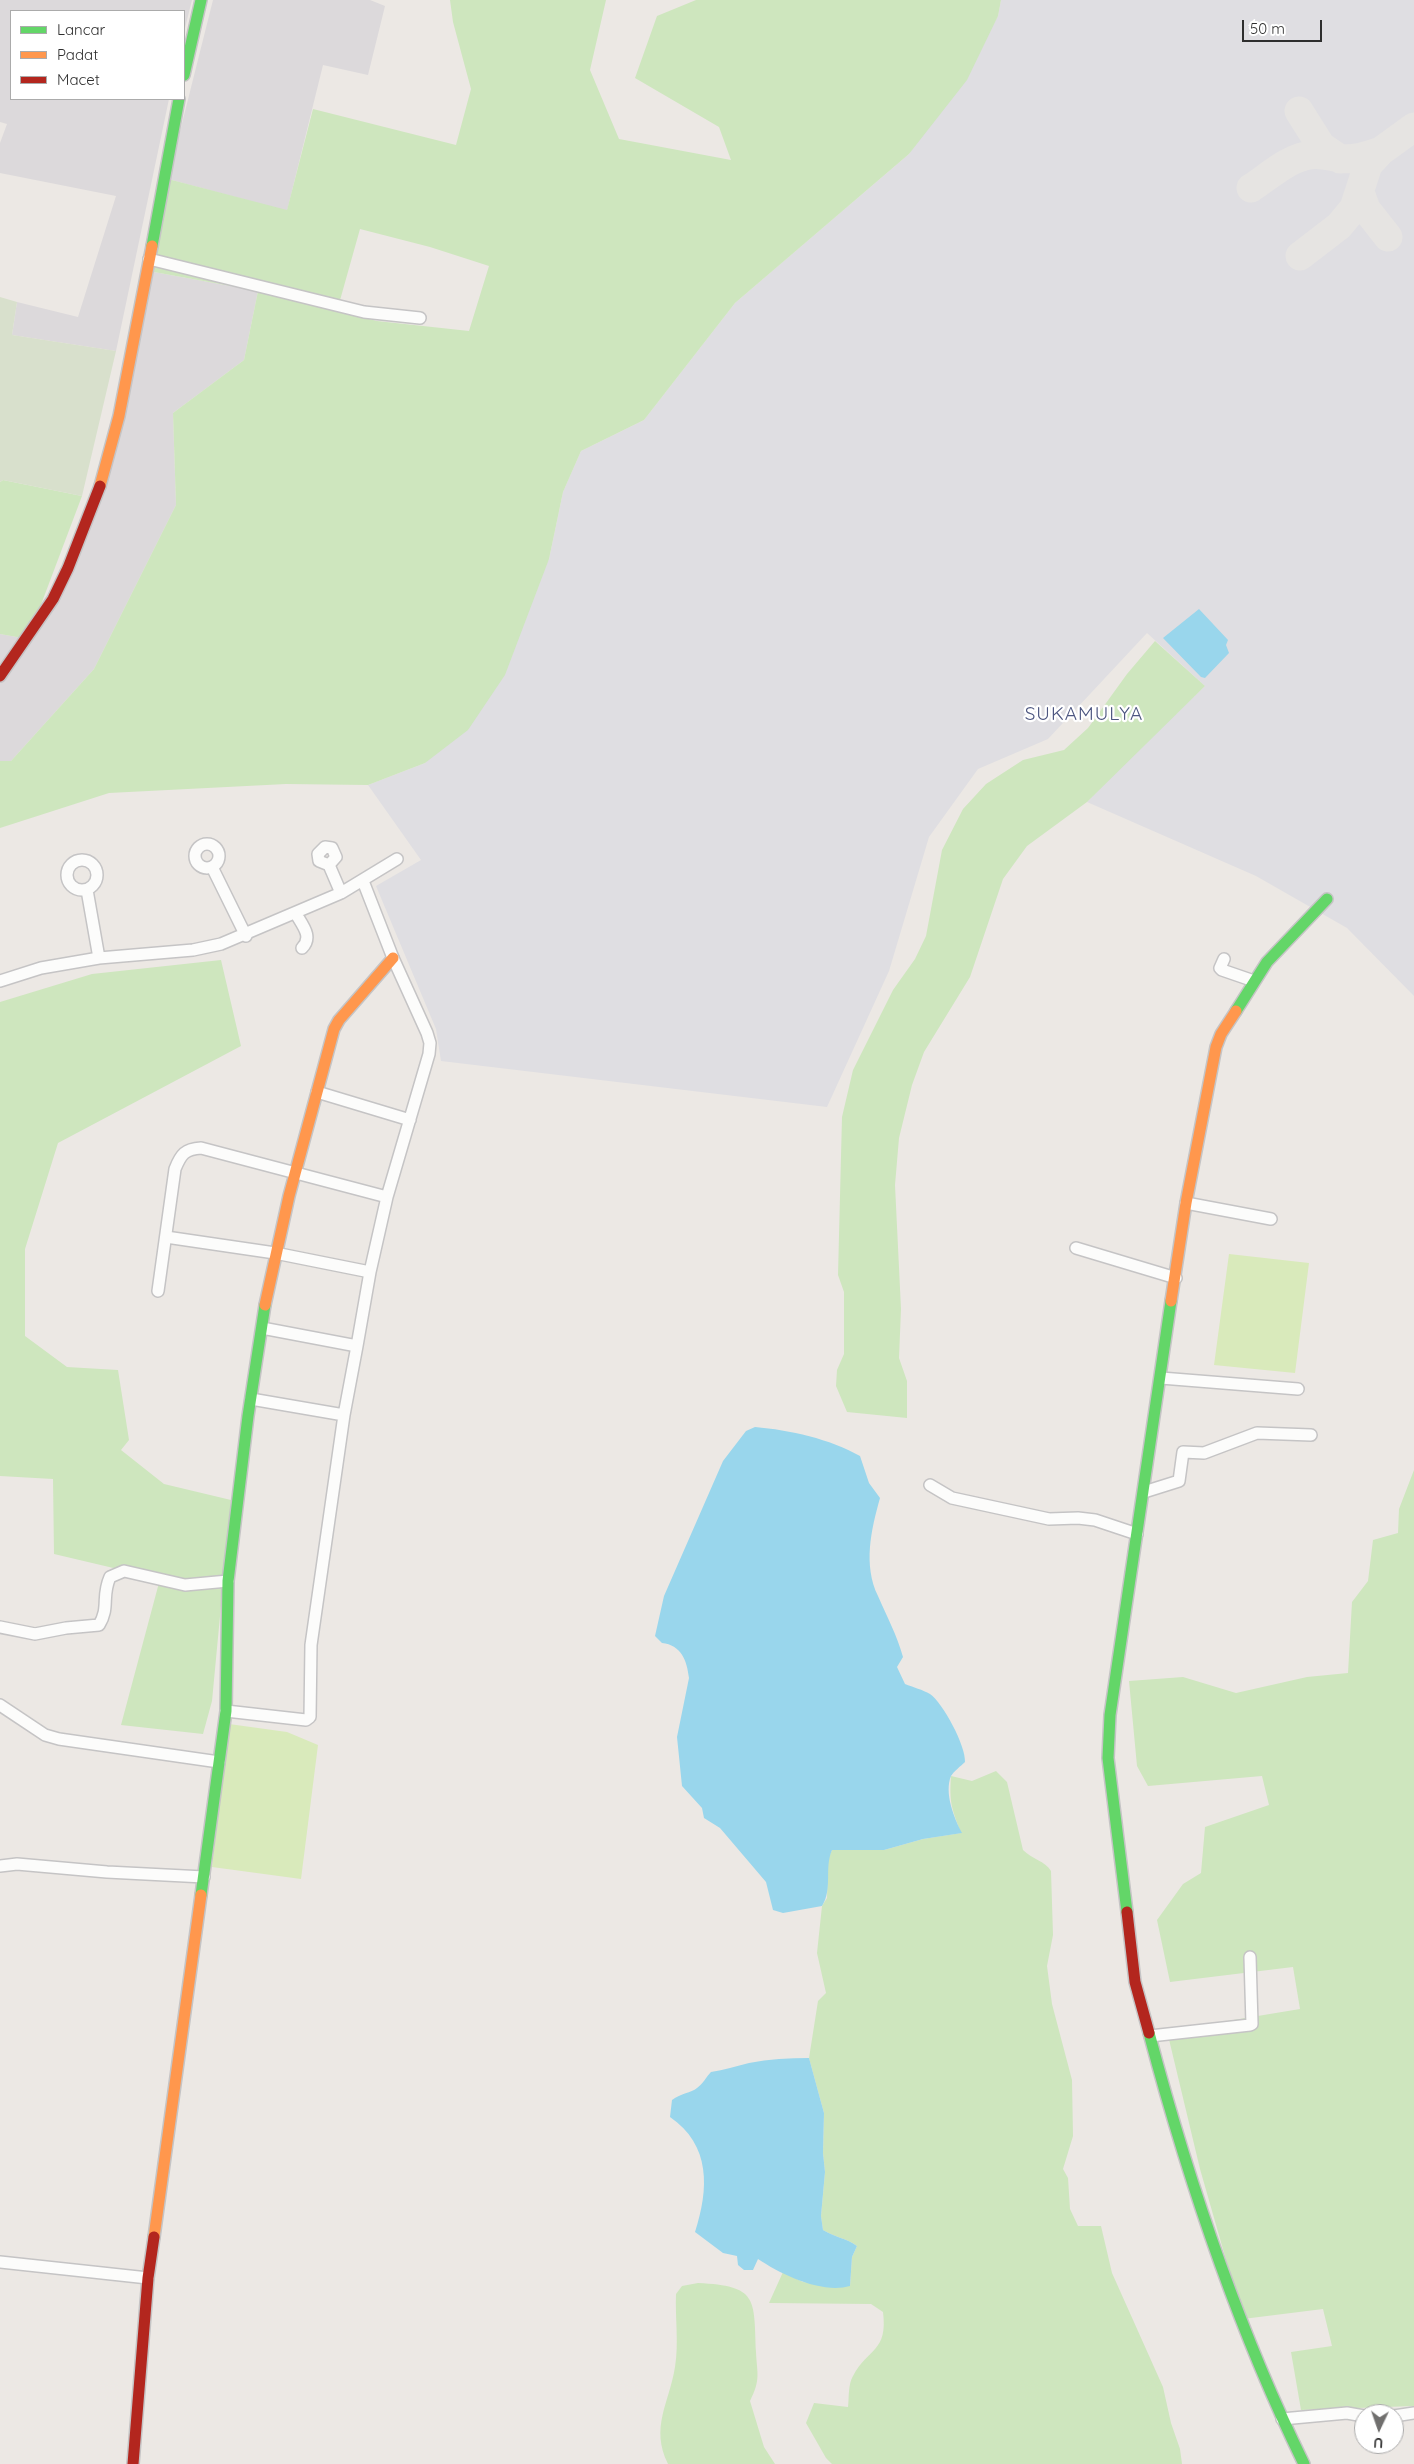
<!DOCTYPE html>
<html>
<head>
<meta charset="utf-8">
<style>
	body { margin:0 }
	#map { position:relative; width:1414px; height:2464px; overflow:hidden; background:#ece8e4; font-family:Quicksand,sans-serif }
	canvas { display:block }
	.legend { position:absolute; left:10px; top:10px; width:175px; height:90px; box-sizing:border-box; background:#fff; border:1px solid #ababab; margin:0; padding:6px 9px; list-style:none; font-size:15px; color:#2e2e2e }
	.legend li { display:flex; align-items:center; gap:10px; height:25px }
	.legend b { width:25px; border:1px solid #ababab }
	.north { position:absolute; left:1354px; top:2404px; width:50px; height:50px; box-sizing:border-box; background:#fff; border:1px solid #ababab; border-radius:50%; rotate:183deg; font-size:14px; font-weight:700; line-height:20px; text-align:center; color:#2e2e2e }
	.north::after { content:''; display:block; margin:auto; width:18px; height:22px; background:#706f6e; clip-path:polygon(50% 0,100% 100%,50% 72%,0 100%) }
	.scale { position:absolute; left:1242px; top:20px; width:80px; height:22px; box-sizing:border-box; border:2px solid #2e2e2e; border-top:0; padding-left:6px; font-size:15px; line-height:18px; white-space:nowrap; color:#2e2e2e; -webkit-text-stroke:4px #fff; paint-order:stroke }
</style>
</head>
<body>
<div id="map">
<canvas width="1414" height="2464"></canvas>
<ul class="legend">
<li><b style="height:6px;background:#63d668"></b>Lancar</li>
<li><b style="height:6px;background:#ff974d"></b>Padat</li>
<li><b style="height:6px;background:#b3261e"></b>Macet</li>
</ul>
<div class="north">U</div>
<div class="scale">50 m</div>
</div>
<script>
const c = document.querySelector('canvas').getContext('2d');
c.lineJoin = 'round';
function fill(path, color) {
  c.fillStyle = color;
  c.fill(path, 'evenodd');
}
function strokePath(path, color, width, dash) {
  c.strokeStyle = color;
  c.lineWidth = width;
  c.lineCap = dash ? 'butt' : 'round';
  c.setLineDash(dash || []);
  c.stroke(path);
}
function write(font, color, halo, rows, align = 'center') {
  c.font = font + ' Quicksand,sans-serif';
  c.lineWidth = 4.5;
  c.setLineDash([]);
  c.textBaseline = 'middle';
  c.strokeStyle = halo;
  c.fillStyle = color;
  for (const [text, x, y, turn = 0] of rows) {
    c.save();
    c.translate(x, y);
    c.rotate((+turn || 0) * Math.PI / 180);
    c.textAlign = isNaN(turn) ? turn : align;
    if (halo) c.strokeText(text, 0, 0);
    c.fillText(text, 0, 0);
    c.restore();
  }
}
fill(new Path2D(`
	M 0,0 L 192,0 L 184,32 L 184,11 L 11,11 L 11,99 L 169,99 L 116,351 L 12,335 L 17,302 L 78,317 L 116,196 L 0,173 L 0,143 L 7,124 L 0,122 Z
	M 213,0 L 370,0 L 385,6 L 368,75 L 323,65 L 287,211 L 168,179 Z
	M 154,272 L 258,291 L 244,360 L 173,413 L 176,505 L 94,669 L 11,761 L 0,761 L 0,634 L 28,639 L 99,499 Z`), '#dcd9db');
fill(new Path2D(`
	M 1001,0 L 1414,0 L 1414,996 L 1347,928 L 1256,876 L 1087,802 L 1129,757 L 1205,686 L 1147,633 L 1048,739 L 978,769 L 929,837 L 889,971 L 827,1107 L 441,1061 L 436,1029 L 376,886 L 421,860 L 368,785 L 425,763 L 549,559 L 563,492 L 581,451 L 644,420 L 735,303 L 909,154 L 998,16 Z`), '#dfdee2');
fill(new Path2D(`
	M 450,0 L 606,0 L 590,70 L 619,139 L 731,160 L 719,127 L 635,78 L 657,16 L 696,0 L 1001,0 L 998,16 L 967,80 L 909,154 L 735,303 L 644,420 L 581,451 L 563,492 L 549,559 L 505,675 L 468,730 L 425,763 L 368,785 L 286,784 L 109,793 L 0,828 L 0,761 L 11,761 L 94,669 L 176,505 L 173,413 L 244,360 L 258,291 L 154,272 L 168,179 L 287,210 L 313,109 L 456,145 L 471,89 L 453,22 ZM 360,229 L 430,247 L 489,266 L 469,331 L 377,321 L 337,311 Z
	M 3,480 L 82,496 L 28,639 L 0,634 L 0,482 Z
	M 1155,641 L 1205,686 L 1087,802 L 1027,846 L 1003,879 L 970,977 L 924,1052 L 912,1085 L 899,1138 L 895,1185 L 901,1309 L 899,1358 L 907,1381 L 907,1418 L 847,1412 L 836,1386 L 837,1370 L 844,1354 L 844,1292 L 838,1275 L 842,1117 L 853,1070 L 893,990 L 915,959 L 926,936 L 942,850 L 963,809 L 986,784 L 1023,760 L 1064,750 L 1088,728 L 1127,674 Z
	M 221,960 L 241,1046 L 58,1143 L 25,1249 L 25,1336 L 67,1367 L 118,1370 L 129,1440 L 121,1450 L 164,1484 L 231,1500 L 212,1701 L 203,1734 L 121,1725 L 160,1579 L 54,1554 L 53,1479 L 0,1476 L 0,1002 L 92,974 Z
	M 1414,1470 L 1414,2406 L 1301,2410 L 1291,2352 L 1332,2346 L 1323,2309 L 1243,2319 L 1200,2169 L 1167,2031 L 1300,2009 L 1293,1967 L 1170,1982 L 1157,1920 L 1183,1884 L 1201,1873 L 1205,1827 L 1269,1805 L 1262,1776 L 1148,1786 L 1137,1766 L 1129,1681 L 1183,1677 L 1236,1693 L 1307,1677 L 1348,1673 L 1352,1602 L 1368,1581 L 1373,1540 L 1398,1533 L 1399,1509 Z
	M 996,1771 L 1007,1782 L 1023,1850 C 1032,1859 1045,1861 1051,1871 L 1053,1935 L 1047,1966 L 1052,2004 L 1072,2080 L 1073,2136 L 1063,2169 L 1068,2178 L 1070,2209 L 1078,2226 L 1101,2226 L 1112,2273 L 1163,2387 L 1171,2423 L 1180,2449 L 1182,2464 L 832,2464 L 826,2458 L 806,2423 L 814,2403 L 848,2407 C 849,2398 848,2384 853,2376 C 868,2348 888,2352 883,2312 L 871,2304 L 769,2303 L 783,2272 L 803,2282 L 850,2286 L 852,2257 L 857,2246 C 846,2238 834,2237 823,2230 L 821,2216 L 825,2172 L 823,2153 L 824,2113 L 809,2058 L 818,2001 L 826,1993 L 817,1953 L 822,1906 L 827,1898 L 828,1859 L 832,1850 L 884,1850 L 923,1839 L 961,1833 C 952,1809 949,1803 951,1776 L 972,1781 Z
	M 698,2283 C 758,2286 754,2298 756,2352 C 757,2374 761,2379 750,2401 L 764,2447 L 775,2464 L 668,2464 C 650,2427 669,2404 675,2367 C 679,2343 675,2318 676,2294 L 682,2286 Z`), '#cee6be');
fill(new Path2D(`
	M 0,297 L 17,302 L 12,335 L 116,351 L 82,496 L 3,480 L 0,482 Z`), '#d8e0cc');
fill(new Path2D(`
	M 1229,1254 L 1309,1263 L 1295,1373 L 1214,1365 Z
	M 229,1724 L 287,1732 L 318,1745 L 301,1879 L 212,1867 Z`), '#d9eabb');
fill(new Path2D(`
	M 1199,609 L 1228,640 L 1226,645 L 1229,653 L 1205,678 L 1201,677 L 1163,638 Z
	M 755,1427 C 790,1430 830,1439 860,1456 L 869,1483 L 880,1498 C 871,1530 863,1565 878,1596 C 887,1617 897,1635 903,1657 L 897,1667 L 905,1684 C 913,1687 923,1690 930,1694 C 943,1703 966,1746 965,1762 C 961,1766 954,1771 951,1776 C 944,1793 954,1818 962,1833 L 923,1839 L 884,1850 L 832,1850 C 824,1868 833,1889 822,1906 L 783,1913 L 773,1910 L 766,1882 L 720,1828 L 704,1818 L 702,1808 L 682,1786 L 677,1737 L 689,1678 C 687,1660 681,1645 662,1643 L 655,1636 L 664,1596 L 723,1461 L 746,1431 Z
	M 809,2058 L 824,2113 L 823,2153 L 825,2172 L 821,2216 L 823,2230 C 834,2237 846,2238 857,2246 L 852,2257 L 850,2286 C 822,2294 782,2275 758,2259 L 753,2270 L 744,2270 L 738,2265 L 737,2256 L 723,2253 L 695,2232 C 709,2189 711,2145 670,2117 L 672,2100 C 681,2093 691,2093 697,2088 C 703,2084 706,2077 711,2072 C 724,2070 736,2066 749,2063 C 769,2059 789,2058 809,2058 Z`), '#99d6ec');
strokePath(new Path2D(`
	M 1299,111 L 1321,146 L 1340,159
	M 1251,188 C 1268,177 1285,161 1305,156 C 1317,152 1328,156 1339,158 C 1354,161 1368,155 1381,151
	M 1360,192 L 1366,209 L 1388,237
	M 1300,256 L 1339,226 L 1354,208 L 1368,165 L 1381,151 L 1414,127`), '#e6e4e2', 29);
const street = new Path2D(`
	M 149,259 L 364,312 L 420,318
	M195 856a12 12 0 1 1 24 0a12 12 0 1 1-24 0Z
	M 325,847 L 332,848 L 336,857 L 329,865 L 319,861 L 318,854 Z
	M67 875a15 15 0 1 1 30 0a15 15 0 1 1-30 0Z
	M 329,865 L 341,893
	M 212,867 L 246,936
	M 87,890 L 99,958
	M 296,914 C 303,926 313,937 302,948
	M 1224,959 L 1220,968 L 1222,970 L 1254,981
	M 0,981 L 41,968 L 99,958 L 193,950 L 221,944 L 341,893 L 397,859
	M 317,1092 L 410,1120
	M 1186,1203 L 1271,1219
	M 166,1237 L 275,1253 L 370,1272
	M 1076,1248 L 1176,1278
	M 158,1291 L 175,1169 C 181,1154 185,1149 201,1148 L 387,1197
	M 262,1328 L 357,1346
	M 1161,1378 L 1298,1389
	M 251,1399 L 344,1415
	M 930,1485 L 952,1498 L 1049,1519 L 1078,1518 L 1095,1520 L 1137,1534
	M 1144,1492 L 1179,1481 L 1183,1452 L 1204,1453 L 1257,1433 L 1311,1435
	M 0,1627 L 35,1634 L 66,1628 L 99,1625 C 110,1607 101,1597 110,1577 L 124,1571 L 185,1585 L 228,1581
	M 0,1705 L 45,1735 L 59,1739 L 219,1762
	M 226,1711 L 306,1720 L 310,1717 L 311,1645 L 344,1415 L 357,1346 L 370,1272 L 387,1197 L 429,1054 L 430,1043 L 427,1033 L 393,958 L 363,881
	M 0,1866 L 17,1864 L 107,1872 L 204,1877
	M 1150,2036 L 1250,2025 L 1252,2024 L 1250,1957
	M 0,2262 L 148,2278
	M 1394,2416 L 1414,2413
	M 1282,2419 L 1347,2413 L 1364,2416`);
const fast = new Path2D(`
	M 184,75 L 201,0
	M 152,246 L 179,99
	M 1236,1011 L 1267,962 L 1327,899
	M 201,1895 L 226,1711 L 228,1581 L 248,1416 L 265,1305
	M 1127,1912 L 1108,1758 L 1110,1715 L 1171,1301
	M 1149,2033 C 1188,2180 1237,2327 1304,2464`);
const slow = new Path2D(`
	M 100,486 L 119,416 L 152,246
	M 1171,1301 L 1186,1203 L 1216,1047 L 1221,1034 L 1236,1011
	M 265,1305 L 289,1196 L 334,1029 L 339,1020 L 393,958
	M 154,2237 L 201,1895`);
const jam = new Path2D(`
	M 0,676 L 53,599 L 68,568 L 100,486
	M 1127,1912 L 1135,1982 L 1149,2033
	M 133,2464 L 148,2278 L 154,2237`);
strokePath(street, '#c5c4c5', 14);
strokePath(fast, '#c5c4c5', 14);
strokePath(slow, '#c5c4c5', 14);
strokePath(jam, '#c5c4c5', 14);
strokePath(street, '#fcfcfb', 11);
strokePath(fast, '#63d668', 11);
strokePath(slow, '#ff974d', 11);
strokePath(jam, '#b3261e', 11);
c.letterSpacing = '1px';
write('19px', '#4d5680', '#fff', [
	["SUKAMULYA",1084,714]
]);
c.letterSpacing = '0px';
</script>
</body>
</html>
